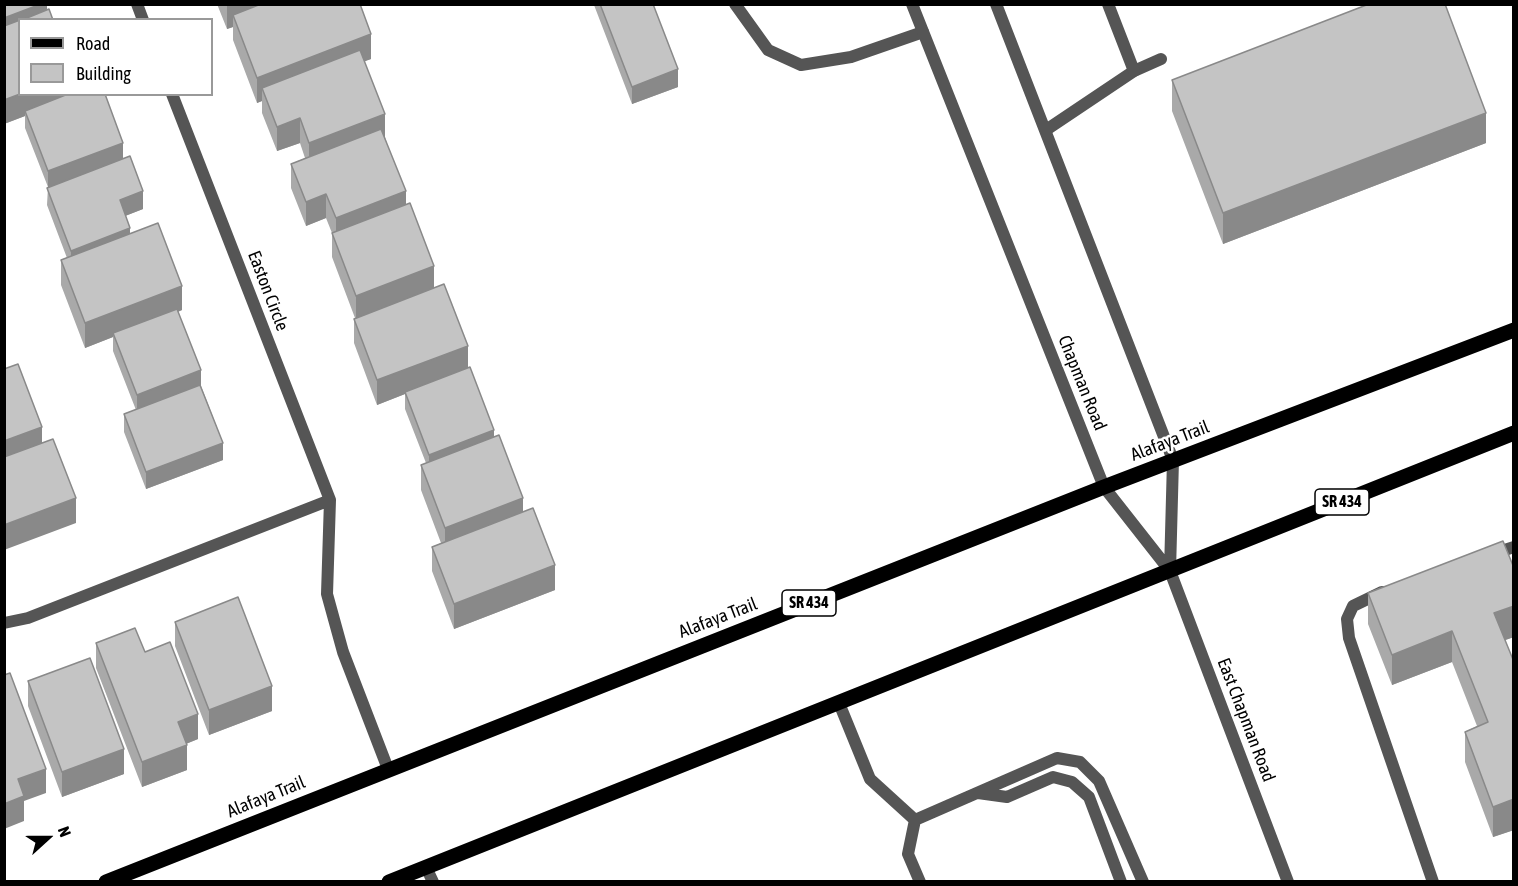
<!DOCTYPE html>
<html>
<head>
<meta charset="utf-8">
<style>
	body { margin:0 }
	#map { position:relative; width:1518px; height:886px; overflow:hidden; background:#fff; font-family:"Asap Condensed",sans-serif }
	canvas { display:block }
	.frame { position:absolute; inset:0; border:6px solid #000; pointer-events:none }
	.legend { position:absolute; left:18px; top:18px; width:195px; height:78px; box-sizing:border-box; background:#fff; border:2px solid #999; margin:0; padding:8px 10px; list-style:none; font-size:18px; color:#000 }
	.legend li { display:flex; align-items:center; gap:12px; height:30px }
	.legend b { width:30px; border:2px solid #999 }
	.north { position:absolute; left:18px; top:808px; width:60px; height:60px; -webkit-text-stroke:4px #fff; paint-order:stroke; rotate:69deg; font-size:16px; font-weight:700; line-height:24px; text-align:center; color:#000 }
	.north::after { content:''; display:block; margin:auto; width:21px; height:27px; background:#000; clip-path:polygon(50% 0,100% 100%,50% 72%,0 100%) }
</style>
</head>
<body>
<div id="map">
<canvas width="1518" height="886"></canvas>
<div class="frame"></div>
<ul class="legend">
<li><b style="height:8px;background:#000"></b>Road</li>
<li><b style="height:16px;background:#c4c4c4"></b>Building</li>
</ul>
<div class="north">N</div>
</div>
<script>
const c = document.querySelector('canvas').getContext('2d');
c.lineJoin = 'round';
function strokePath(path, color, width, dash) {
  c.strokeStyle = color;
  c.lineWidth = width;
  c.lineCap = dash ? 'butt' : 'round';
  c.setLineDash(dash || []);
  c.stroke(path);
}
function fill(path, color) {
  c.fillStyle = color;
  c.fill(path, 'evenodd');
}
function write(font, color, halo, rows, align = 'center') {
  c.font = font + ' "Asap Condensed",sans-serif';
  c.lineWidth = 5;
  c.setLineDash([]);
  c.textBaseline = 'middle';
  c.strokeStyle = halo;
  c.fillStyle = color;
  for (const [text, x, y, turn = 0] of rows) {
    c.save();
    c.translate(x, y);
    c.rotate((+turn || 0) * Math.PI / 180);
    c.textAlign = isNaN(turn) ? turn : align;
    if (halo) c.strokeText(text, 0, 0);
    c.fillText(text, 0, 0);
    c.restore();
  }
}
strokePath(new Path2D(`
	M 735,4 L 768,50 L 801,65 L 851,57 L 923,32
	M 1046,130 L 1134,71 L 1161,59
	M 1492,554 L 1514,547
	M 1382,592 L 1353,606 L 1347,619 L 1349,638 L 1433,882
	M 839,703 L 870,779 L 915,820
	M 978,793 L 1007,797 L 1053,777 L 1072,782 L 1089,797 L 1121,882
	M 915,820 L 1057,758 L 1080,762 L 1099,781 L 1143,882
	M 915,820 L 908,854 L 920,882
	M 426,867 L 433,882`), '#555', 12);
strokePath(new Path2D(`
	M 137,4 L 143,20
	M 1108,4 L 1134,71
	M 330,500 L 327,594 L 343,652 L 388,769
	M 4,623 L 28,618 L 330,500 L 172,94`), '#555', 12);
strokePath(new Path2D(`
	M 912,4 L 1104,487 L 1170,571 L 1288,882
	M 996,4 L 1173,460 L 1170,571`), '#555', 12);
strokePath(new Path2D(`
	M 106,882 L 1104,487 L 1514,330
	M 389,882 L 1514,433`), '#000', 15);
fill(new Path2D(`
	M 4,4 L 47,4 L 47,10 L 49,9 L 53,20 L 20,20 L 20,94 L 105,94 L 123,143 L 123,159 L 130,156 L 143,191 L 143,209 L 125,216 L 130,228 L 130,234 L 158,223 L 182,286 L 182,310 L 178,312 L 201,370 L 201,386 L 223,443 L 223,460 L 146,489 L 124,432 L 124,414 L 136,410 L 113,351 L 113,337 L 85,348 L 61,285 L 61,260 L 67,258 L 47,205 L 48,187 L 25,128 L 25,116 L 4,124 Z
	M 217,4 L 360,4 L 371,59 L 364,61 L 385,137 L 406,205 L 434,288 L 468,368 L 523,512 L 555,590 L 454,629 L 432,571 L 432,547 L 441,543 L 421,490 L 421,465 L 426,463 L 405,409 L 405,394 L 377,405 L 354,343 L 354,319 L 355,318 L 332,257 L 332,233 L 326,218 L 306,226 L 291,188 L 291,164 L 305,158 L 300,143 L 277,151 L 262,113 L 262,101 L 257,103 L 233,40 L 233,27 L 227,29 Z
	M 653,4 L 678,87 L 632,104 L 594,5 Z
	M 1172,80 L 1486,143 L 1223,244 L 1172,111 Z
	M 1368,593 L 1514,637 L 1505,640 L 1514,662 L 1514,830 L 1493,837 L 1465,762 L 1465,732 L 1477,726 L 1452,662 L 1392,685 L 1368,624 Z
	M 175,622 L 272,711 L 209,735 L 175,646 Z
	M 96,643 L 145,652 L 198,739 L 186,744 L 187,770 L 142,787 L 96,668 Z
	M 28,681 L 124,774 L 62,797 L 28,706 Z`), '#a9a9a9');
fill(new Path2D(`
	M 41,4 L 47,4 L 47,20 L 20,20 L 20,30 L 4,35 L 4,18 Z
	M 227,4 L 291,4 L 233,15 L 233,27 L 227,29 Z
	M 371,34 L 371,59 L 266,99 L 262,88 L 262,101 L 257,103 L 257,78 Z
	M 678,69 L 678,87 L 632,104 L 632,87 Z
	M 20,94 L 82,94 L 25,111 L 25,116 L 4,124 L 4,100 Z
	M 1486,113 L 1486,143 L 1223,244 L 1223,213 Z
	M 385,114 L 385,139 L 309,168 L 309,143 Z
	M 300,118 L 300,143 L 277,151 L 277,127 Z
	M 123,143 L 123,160 L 48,188 L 48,171 Z
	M 143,191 L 143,209 L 120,218 L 120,200 Z
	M 406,191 L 406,216 L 336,243 L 336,218 Z
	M 326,194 L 326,218 L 306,226 L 306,202 Z
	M 130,228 L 130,245 L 71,268 L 71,251 Z
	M 434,266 L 434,291 L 356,321 L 356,296 Z
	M 182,286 L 182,310 L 115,336 L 113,333 L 113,337 L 85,348 L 85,323 Z
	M 468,346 L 468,370 L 405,392 L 405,394 L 377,405 L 377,380 Z
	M 201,370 L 201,387 L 137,412 L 137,395 Z
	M 42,427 L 42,452 L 4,466 L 4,441 Z
	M 494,430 L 494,447 L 429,472 L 429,455 Z
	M 223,443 L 223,460 L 146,489 L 146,472 Z
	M 76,498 L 76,523 L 4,550 L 4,525 Z
	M 523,498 L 523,522 L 445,552 L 445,528 Z
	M 555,565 L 555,590 L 454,629 L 454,604 Z
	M 1514,606 L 1514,637 L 1494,644 L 1494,613 Z
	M 1452,631 L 1452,662 L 1392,685 L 1392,655 Z
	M 272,686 L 272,711 L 209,735 L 209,710 Z
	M 198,714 L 198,739 L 178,747 L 178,722 Z
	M 187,745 L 187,770 L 142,787 L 142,762 Z
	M 124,749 L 124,774 L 62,797 L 62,772 Z
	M 46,769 L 46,793 L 24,801 L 24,821 L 4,829 L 4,804 L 18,779 Z
	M 1514,799 L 1514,830 L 1493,837 L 1493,807 Z`), '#898989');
const building = new Path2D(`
	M 4,4 L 41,4 L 4,18 Z
	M 261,4 L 360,4 L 371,34 L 257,78 L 233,15 Z
	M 600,4 L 653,4 L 678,69 L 632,87 Z
	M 1369,4 L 1445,4 L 1486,113 L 1223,213 L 1172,80 Z
	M 49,9 L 53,20 L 22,20 Z
	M 20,20 L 20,94 L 4,100 L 4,26 Z
	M 360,50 L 385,114 L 309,143 L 300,118 L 277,127 L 262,88 Z
	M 68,94 L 105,94 L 123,143 L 48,171 L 25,111 Z
	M 381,129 L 406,191 L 336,218 L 326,194 L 306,202 L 291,164 Z
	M 130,156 L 143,191 L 120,200 L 130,228 L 71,251 L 47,188 Z
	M 410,203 L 434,266 L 356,296 L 332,233 Z
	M 158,223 L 182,286 L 85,323 L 61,260 Z
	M 444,284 L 468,346 L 377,380 L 354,319 Z
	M 177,309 L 201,370 L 137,395 L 113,333 Z
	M 18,364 L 42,427 L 4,441 L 4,369 Z
	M 470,367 L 494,430 L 429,455 L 405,392 Z
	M 200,385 L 223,443 L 146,472 L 124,414 Z
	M 499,435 L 523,498 L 445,528 L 421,465 Z
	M 53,439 L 76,498 L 4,525 L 4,457 Z
	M 533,508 L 555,565 L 454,604 L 432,547 Z
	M 1503,541 L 1514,568 L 1514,606 L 1494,613 L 1514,662 L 1514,799 L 1493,807 L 1465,732 L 1488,722 L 1452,631 L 1392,655 L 1368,593 Z
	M 238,597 L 272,686 L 209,710 L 175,622 Z
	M 135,628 L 145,652 L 170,642 L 198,714 L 178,722 L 187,745 L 142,762 L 96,643 Z
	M 90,658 L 124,749 L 62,772 L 28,681 Z
	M 10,673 L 46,769 L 18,779 L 24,796 L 4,804 L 4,675 Z`);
fill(building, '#c4c4c4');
strokePath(building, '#898989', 1.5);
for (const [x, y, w] of [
	[1342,502,54],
	[809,603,54]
]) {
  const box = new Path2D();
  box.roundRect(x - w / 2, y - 13, w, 26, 4.5);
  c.fillStyle = '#fff';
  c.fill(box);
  strokePath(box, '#000', 1.5);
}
write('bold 16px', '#000', null, [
	["SR 434",1342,502],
	["SR 434",809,603]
]);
write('18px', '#000', '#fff', [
	["Easton Circle",268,291,69],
	["Chapman Road",1082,383,68],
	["Alafaya Trail",1170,441,-21],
	["Alafaya Trail",718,618,-21],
	["East Chapman Road",1246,720,69],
	["Alafaya Trail",266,797,-22]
]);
</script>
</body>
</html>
